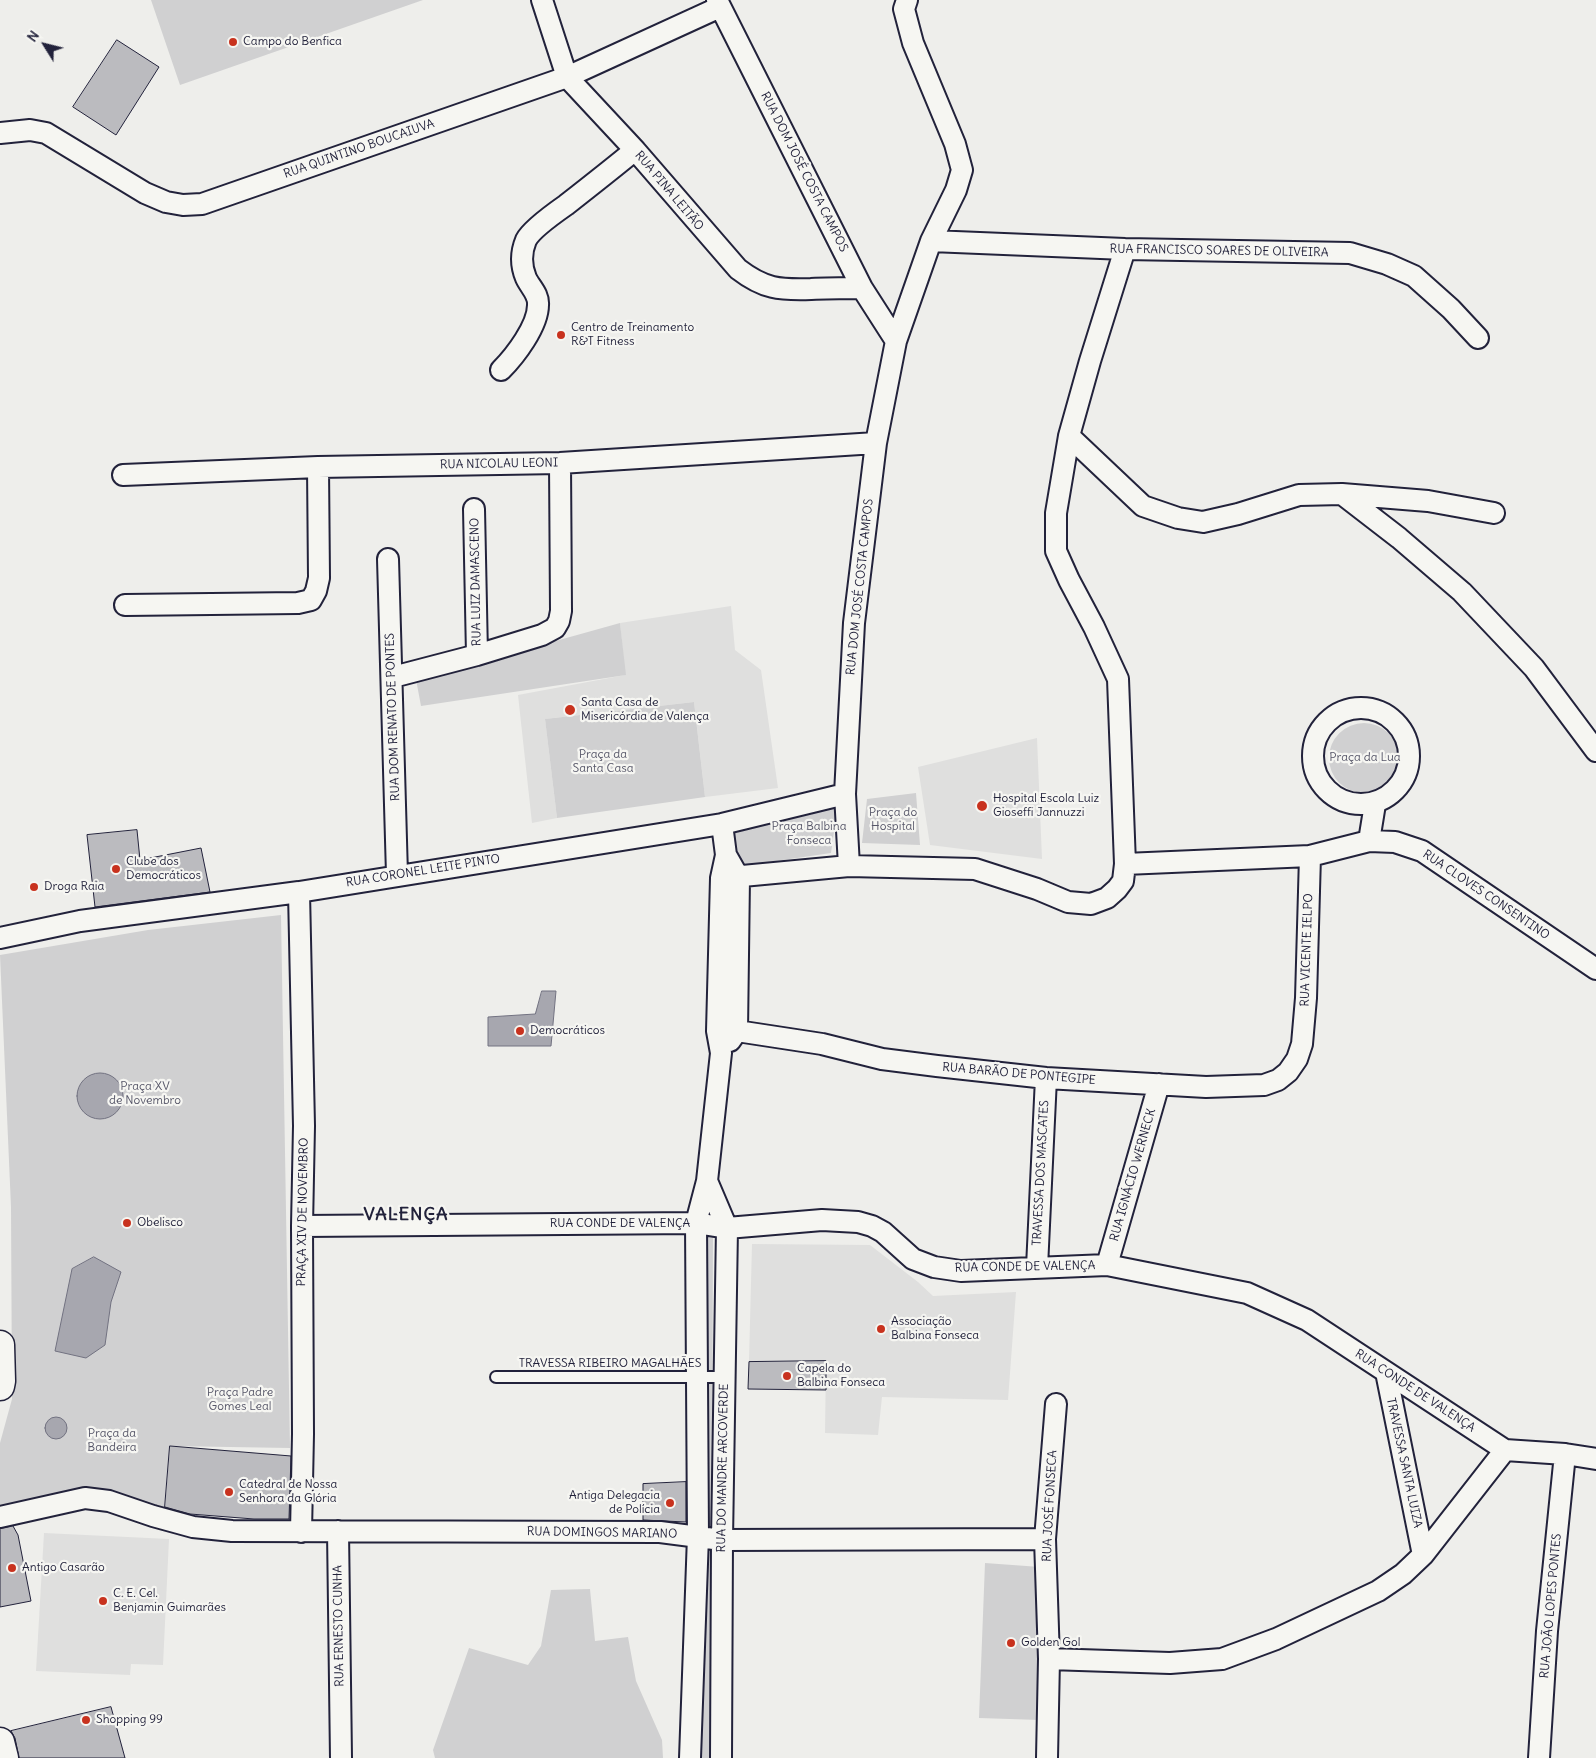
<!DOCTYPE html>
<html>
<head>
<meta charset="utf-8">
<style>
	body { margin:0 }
	#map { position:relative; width:1596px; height:1758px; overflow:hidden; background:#eeeeeb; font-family:Delius,sans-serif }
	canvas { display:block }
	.north { position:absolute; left:20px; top:20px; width:50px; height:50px; -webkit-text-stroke:4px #f6f6f2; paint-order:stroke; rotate:306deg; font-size:14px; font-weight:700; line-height:20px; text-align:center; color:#22223b }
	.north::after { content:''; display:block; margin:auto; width:18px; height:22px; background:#22223b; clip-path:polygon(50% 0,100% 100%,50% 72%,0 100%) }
</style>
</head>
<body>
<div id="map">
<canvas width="1596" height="1758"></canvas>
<div class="north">N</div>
</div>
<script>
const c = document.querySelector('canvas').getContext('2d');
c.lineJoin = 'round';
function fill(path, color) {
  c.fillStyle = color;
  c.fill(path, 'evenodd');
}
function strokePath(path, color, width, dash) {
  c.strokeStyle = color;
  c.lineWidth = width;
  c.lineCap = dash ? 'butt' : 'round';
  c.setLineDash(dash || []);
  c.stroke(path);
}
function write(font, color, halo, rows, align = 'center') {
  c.font = font + ' Delius,sans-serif';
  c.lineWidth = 4.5;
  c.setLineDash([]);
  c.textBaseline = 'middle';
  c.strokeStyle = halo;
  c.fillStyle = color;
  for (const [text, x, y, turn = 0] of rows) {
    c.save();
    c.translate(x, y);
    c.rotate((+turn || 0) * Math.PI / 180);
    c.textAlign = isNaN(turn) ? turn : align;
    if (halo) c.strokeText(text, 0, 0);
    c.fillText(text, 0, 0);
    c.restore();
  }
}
fill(new Path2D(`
	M 731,606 L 735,650 L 761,670 L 778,788 L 705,797 L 694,702 L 545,719 L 557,818 L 532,823 L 518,695 L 625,675 L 620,623 Z
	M 1037,738 L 1042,859 L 930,845 L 918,767 Z
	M 752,1244 L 870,1245 L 918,1282 L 933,1296 L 1016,1292 L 1008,1400 L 882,1397 L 878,1435 L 825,1433 L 826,1361 L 749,1362 Z
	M 44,1533 L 169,1539 L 163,1665 L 131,1664 L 130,1675 L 36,1671 Z`), '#dfdfde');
fill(new Path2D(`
	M 151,0 L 423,0 L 180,85 Z
	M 620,623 L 626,675 L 421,706 L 415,674 L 527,649 Z
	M 694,702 L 705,797 L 557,818 L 545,719 Z
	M1329 758a35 35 0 1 1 70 0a35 35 0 1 1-70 0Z
	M 916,793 L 920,845 L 862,843 L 867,799 Z
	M 838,803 L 831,853 L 735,867 L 732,834 Z
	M 281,915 L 290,1448 L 170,1446 L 164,1512 L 85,1495 L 0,1508 L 0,1443 L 12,1399 L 11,1207 L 0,955 L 148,930 Z
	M 699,1227 L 713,1228 L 712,1547 L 709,1758 L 695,1758 Z
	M 985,1563 L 1040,1567 L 1040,1720 L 979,1718 Z
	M 590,1589 L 595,1641 L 628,1637 L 636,1681 L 662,1740 L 663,1758 L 435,1758 L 433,1750 L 469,1648 L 528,1665 L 541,1646 L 551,1590 Z`), '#d0d0d1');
const water = new Path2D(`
	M 542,991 L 556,991 L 551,1046 L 488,1046 L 488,1017 L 535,1014 Z
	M77 1096a23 23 0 1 1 46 0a23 23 0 1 1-46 0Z
	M 94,1257 L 121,1272 L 111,1302 L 105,1345 L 86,1358 L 55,1351 L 72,1269 Z
	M45 1428a11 11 0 1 1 22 0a11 11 0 1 1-22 0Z`);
fill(water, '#a7a7af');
strokePath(water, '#727281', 1);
const building = new Path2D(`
	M 117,40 L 159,67 L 116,135 L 73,107 Z
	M 137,830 L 140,860 L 201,848 L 210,892 L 95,907 L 87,835 Z
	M 826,1361 L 826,1390 L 748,1389 L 749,1362 Z
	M 170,1446 L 291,1456 L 289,1519 L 254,1519 L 190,1514 L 165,1507 Z
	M 686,1482 L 686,1522 L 643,1520 L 643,1484 Z
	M 13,1526 L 18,1535 L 31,1601 L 0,1607 L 0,1529 Z
	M 111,1707 L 125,1758 L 19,1758 L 15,1738 L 11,1731 Z`);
fill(building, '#bbbbbf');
strokePath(building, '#22223b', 1);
const lane = new Path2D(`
	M 496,1377 L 725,1377`);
const street = new Path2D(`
	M 542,0 L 567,77 L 635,150 L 738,269 C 764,289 779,290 811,289 C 828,288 845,288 862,288
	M 717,0 L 862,288 L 896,341
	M 0,133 L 30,130 L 46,133 L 145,193 L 166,202 L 183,205 L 202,204 L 567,77 L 720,7
	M 931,241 L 1125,249 L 1350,253 L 1387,264 L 1414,276 L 1451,309 L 1478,338
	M 501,370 C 515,356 538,326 538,305 C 539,294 530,287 526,278 C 521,266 521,252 526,240 C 531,230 556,212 566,205 C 589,187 612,169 635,150
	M 1069,436 L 1143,506 L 1178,518 L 1203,522 L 1238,514 L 1299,495 L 1342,494 L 1399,538 L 1462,592 L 1534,668 L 1596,751
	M 123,475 L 318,467 L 560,463 L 876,443
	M 1342,494 L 1428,501 L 1494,513
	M 474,509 L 477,655
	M 388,559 L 397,875
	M 125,605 L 298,603 L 311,600 L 316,591 L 319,578 L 318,467
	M 393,677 L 477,655 L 542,635 L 555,628 L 559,621 L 561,611 L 560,463
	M1313 756a48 48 0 1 1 96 0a48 48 0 1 1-96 0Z
	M 722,824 L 726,855 L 739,878 L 737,1031 L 730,1041
	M 1369,841 L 1375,804
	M 1125,864 L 1310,856 L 1369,841 L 1395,842 L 1422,851 L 1596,969
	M 849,866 L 845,794 L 854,623 L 876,443 L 896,341 L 931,241 L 956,190 L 962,170 L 955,144 L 913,43 L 904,9 L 907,0
	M 721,878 L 849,866 L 975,869 L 1037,889 L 1068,902 L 1091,904 L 1107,898 L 1117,889 L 1123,881 L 1125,864 L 1118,679 L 1094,627 L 1069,580 L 1056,551 L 1056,513 L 1069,436 L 1090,361 L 1125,249
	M 299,892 L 304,1126 L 302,1226 L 303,1434 L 301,1532
	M 0,938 L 80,921 L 299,892 L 722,824 L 845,794
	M 717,1031 L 737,1031 L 822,1044 L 882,1059 L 937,1066 L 1046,1078 L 1206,1087 L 1264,1085 L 1278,1080 L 1288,1072 L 1297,1059 L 1302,1044 L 1306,998 L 1310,856
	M 707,1181 L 727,1228 L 722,1540 L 721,1758
	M 302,1226 L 696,1223 L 727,1228 L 822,1220 L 858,1222 L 872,1226 L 883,1232 L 913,1259 L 934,1267 L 961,1271 L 1107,1265 L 1247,1293 L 1307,1320 L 1505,1450 L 1565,1454 L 1596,1459
	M 1107,1265 L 1159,1084
	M 1037,1267 L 1046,1078
	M 1386,1372 L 1423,1555
	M 0,1517 L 85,1498 L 109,1501 L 153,1516 L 193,1527 L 232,1531 L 660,1532 L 722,1540 L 1045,1539
	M 338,1531 L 341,1758
	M 1049,1659 L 1170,1663 L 1222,1659 L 1276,1639 L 1378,1591 L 1403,1574 L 1423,1555 L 1505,1450
	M 690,1758 L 698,1536 L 696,1223 L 707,1181 L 721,1053 L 717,1031 L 721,878 L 726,855
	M 1047,1758 L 1049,1659 L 1045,1539 L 1056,1404
	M 1539,1758 L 1547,1631 L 1565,1454`);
const secondary = new Path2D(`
	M 0,1345 L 1,1381 L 0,1386
	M 0,1742 L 4,1758`);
strokePath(lane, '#22223b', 14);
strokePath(street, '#22223b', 24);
strokePath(secondary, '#22223b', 31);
strokePath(lane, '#f6f6f2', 10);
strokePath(street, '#f6f6f2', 20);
strokePath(secondary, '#f6f6f2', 28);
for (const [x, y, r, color] of [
	[233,42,5,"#c8321e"],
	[561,335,5,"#c8321e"],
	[570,710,6,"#c8321e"],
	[982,806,6,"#c8321e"],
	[116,869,5,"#c8321e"],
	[34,887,5,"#c8321e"],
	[520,1031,5,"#c8321e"],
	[127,1223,5,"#c8321e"],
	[881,1329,5,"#c8321e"],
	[787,1376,5,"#c8321e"],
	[229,1492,5,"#c8321e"],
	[670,1503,5,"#c8321e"],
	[12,1568,5,"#c8321e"],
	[103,1601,5,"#c8321e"],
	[1011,1643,5,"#c8321e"],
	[86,1720,5,"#c8321e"]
]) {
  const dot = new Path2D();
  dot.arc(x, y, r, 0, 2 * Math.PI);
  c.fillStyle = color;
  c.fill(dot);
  strokePath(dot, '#f6f6f2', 2);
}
write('12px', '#22223b', '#f6f6f2', [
	["Campo do Benfica",243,42],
	["Centro de Treinamento",571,328],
	["R&T Fitness",571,342],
	["Santa Casa de",581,703],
	["Misericórdia de Valença",581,717],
	["Hospital Escola Luiz",993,799],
	["Gioseffi Jannuzzi",993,813],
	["Clube dos",126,862],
	["Democráticos",126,876],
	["Droga Raia",44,887],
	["Democráticos",530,1031],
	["Obelisco",137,1223],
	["Associação",891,1322],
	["Balbina Fonseca",891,1336],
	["Capela do",797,1369],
	["Balbina Fonseca",797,1383],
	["Catedral de Nossa",239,1485],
	["Senhora da Glória",239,1499],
	["Antiga Delegacia",660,1496,"right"],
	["de Polícia",660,1510,"right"],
	["Antigo Casarão",22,1568],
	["C. E. Cel.",113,1594],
	["Benjamin Guimarães",113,1608],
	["Golden Gol",1021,1643],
	["Shopping 99",96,1720]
], 'left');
write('12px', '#22223b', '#f6f6f2', [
	["RUA QUINTINO BOUCAIUVA",359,149,-19],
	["RUA DOM JOSÉ COSTA CAMPOS",804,172,63],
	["RUA PINA LEITÃO",669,191,50],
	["RUA FRANCISCO SOARES DE OLIVEIRA",1219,251,1],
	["RUA NICOLAU LEONI",499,464,-1],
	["RUA LUIZ DAMASCENO",476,582,-91],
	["RUA DOM JOSÉ COSTA CAMPOS",860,587,-84],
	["RUA DOM RENATO DE PONTES",393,717,-92],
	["RUA CORONEL LEITE PINTO",423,871,-9],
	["RUA CLOVES CONSENTINO",1486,895,34],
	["RUA VICENTE IELPO",1307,950,-88],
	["RUA BARÃO DE PONTEGIPE",1019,1074,5],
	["TRAVESSA DOS MASCATES",1041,1173,-87],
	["RUA IGNÁCIO WERNECK",1133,1175,-74],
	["PRAÇA XIV DE NOVEMBRO",303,1212,-89],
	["RUA CONDE DE VALENÇA",620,1224],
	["RUA CONDE DE VALENÇA",1025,1267,-1],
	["TRAVESSA RIBEIRO MAGALHÃES",610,1364],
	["RUA CONDE DE VALENÇA",1415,1391,33],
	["TRAVESSA SANTA LUIZA",1404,1463,78],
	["RUA DO MANDRE ARCOVERDE",723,1468,-89],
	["RUA JOSÉ FONSECA",1050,1506,-87],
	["RUA DOMINGOS MARIANO",602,1533,1],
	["RUA JOÃO LOPES PONTES",1551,1606,-85],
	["RUA ERNESTO CUNHA",339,1626,-91]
]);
write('12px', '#565668', '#f6f6f2', [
	["Praça da",603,755],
	["Santa Casa",603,769],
	["Praça da Lua",1365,758],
	["Praça do",893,813],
	["Hospital",893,827],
	["Praça Balbina",809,827],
	["Fonseca",809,841],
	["Praça XV",145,1087],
	["de Novembro",145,1101],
	["Praça Padre",240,1393],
	["Gomes Leal",240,1407],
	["Praça da",112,1434],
	["Bandeira",112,1448]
]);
c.letterSpacing = '1px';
write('bold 18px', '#22223b', '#f6f6f2', [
	["VALENÇA",406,1215]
]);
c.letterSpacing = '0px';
</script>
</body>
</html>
